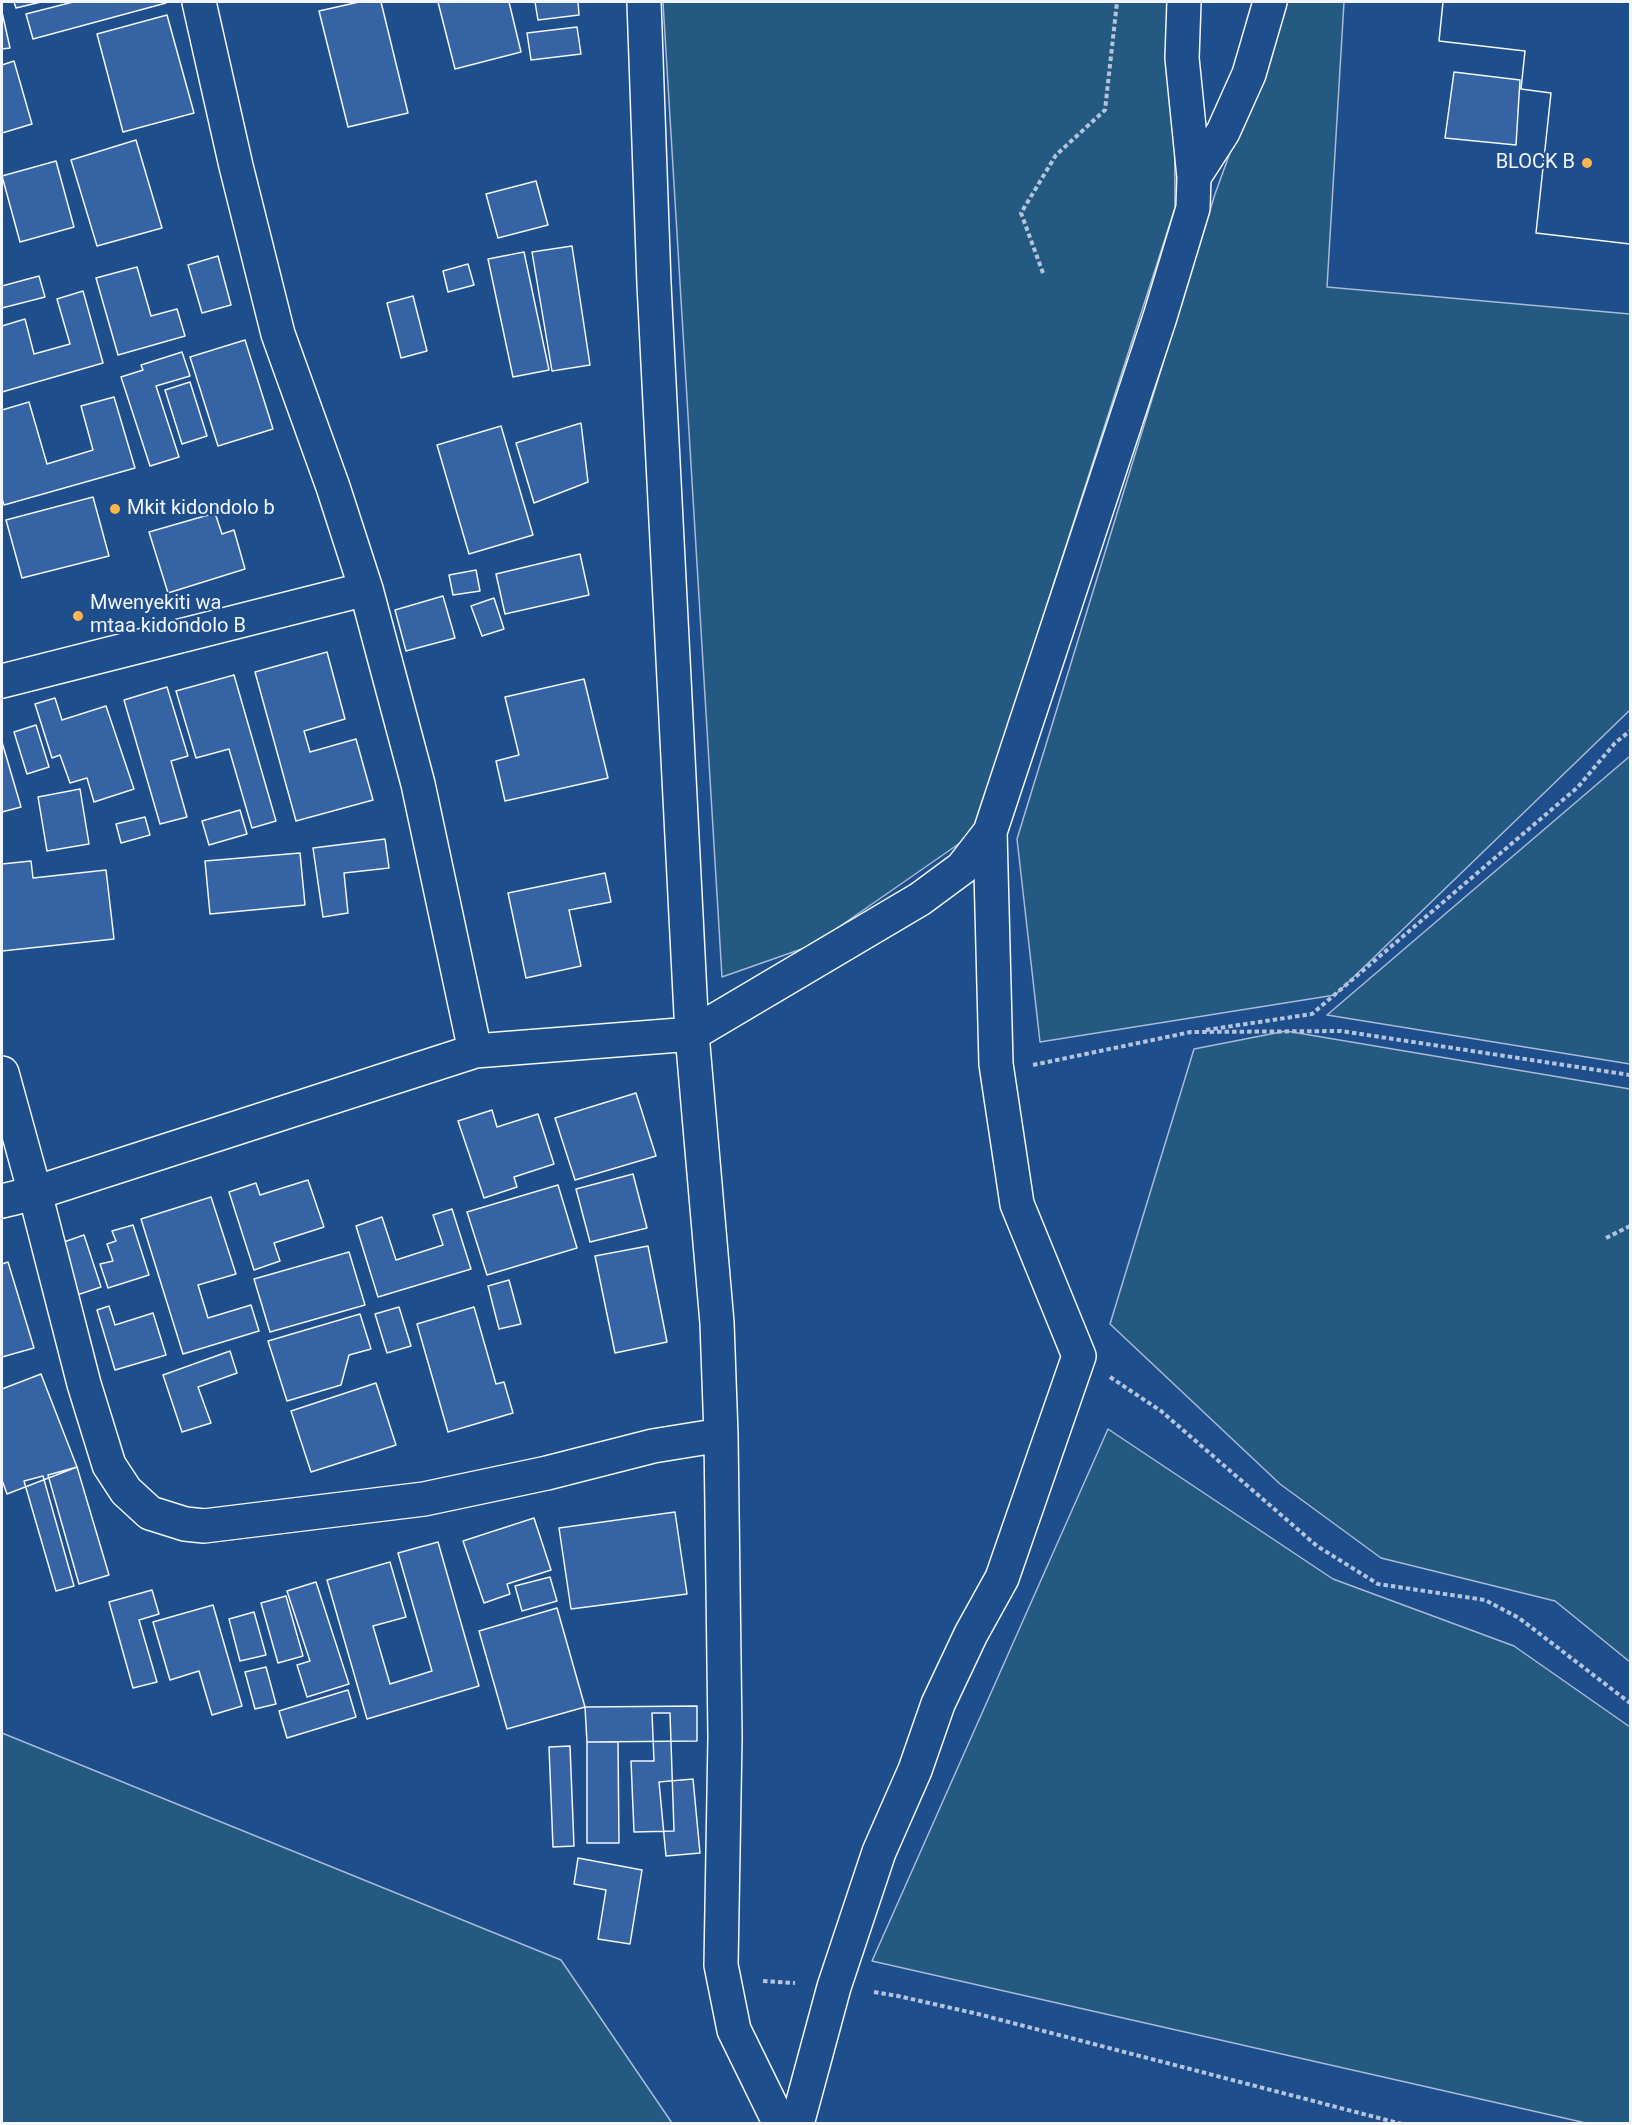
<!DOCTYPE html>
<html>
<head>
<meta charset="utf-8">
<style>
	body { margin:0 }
	#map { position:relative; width:1632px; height:2125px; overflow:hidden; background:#1f4e8c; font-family:Roboto,sans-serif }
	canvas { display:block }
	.frame { position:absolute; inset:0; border:3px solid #f2f6ff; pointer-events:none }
</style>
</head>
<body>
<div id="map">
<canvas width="1632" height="2125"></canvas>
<div class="frame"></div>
</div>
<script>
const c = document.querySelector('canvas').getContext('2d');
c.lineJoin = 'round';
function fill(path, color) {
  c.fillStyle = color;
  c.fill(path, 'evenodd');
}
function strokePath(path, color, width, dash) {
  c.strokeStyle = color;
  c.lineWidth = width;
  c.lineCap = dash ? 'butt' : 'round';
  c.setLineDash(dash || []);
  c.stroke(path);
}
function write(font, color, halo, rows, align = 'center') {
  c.font = font + ' Roboto,sans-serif';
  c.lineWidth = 4.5;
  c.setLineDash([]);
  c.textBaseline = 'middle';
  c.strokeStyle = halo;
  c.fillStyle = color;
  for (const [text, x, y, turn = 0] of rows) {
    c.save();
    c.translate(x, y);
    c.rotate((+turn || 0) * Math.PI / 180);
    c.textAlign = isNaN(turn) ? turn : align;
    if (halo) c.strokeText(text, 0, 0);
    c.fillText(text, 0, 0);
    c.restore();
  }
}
const green = new Path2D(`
	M 663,2 L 1174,2 L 1175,208 L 973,834 L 813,945 L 722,977 Z
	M 1285,2 L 1344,2 L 1327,287 L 1630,314 L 1630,710 L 1335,995 L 1040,1042 L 1017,839 L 1215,194 Z
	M 1630,756 L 1630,1064 L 1327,1015 Z
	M 1286,1031 L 1630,1089 L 1630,1662 L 1555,1601 L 1381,1558 L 1280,1484 L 1110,1324 L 1194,1049 Z
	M 1108,1429 L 1333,1579 L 1514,1646 L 1630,1727 L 1630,2123 L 1586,2123 L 872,1961 Z
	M 2,1733 L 561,1960 L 672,2123 L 2,2123 Z`);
fill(green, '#245a82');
strokePath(green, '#a8bbd7', 1.5);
const building = new Path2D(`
	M 14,2 L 41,2 L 16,8 Z
	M 73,2 L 166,2 L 166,3 L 33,39 L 26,14 Z
	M 359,2 L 381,2 L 408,113 L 348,127 L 319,11 Z
	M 438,2 L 509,2 L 521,52 L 455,69 Z
	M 535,2 L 578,2 L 579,15 L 538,20 Z
	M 1443,2 L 1630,2 L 1630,244 L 1536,233 L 1551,93 L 1521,89 L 1525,51 L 1439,41 Z
	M 1443,2 L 1630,2 L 1630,244 L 1536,233 L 1551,93 L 1521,89 L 1525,51 L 1439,41 Z
	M 2,12 L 10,48 L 2,49 Z
	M 167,15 L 194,113 L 123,132 L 97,34 Z
	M 577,27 L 581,54 L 531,60 L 527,33 Z
	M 14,61 L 32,124 L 2,133 L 2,65 Z
	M 1454,72 L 1520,80 L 1516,145 L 1445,138 Z
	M 136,140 L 162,228 L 97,246 L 71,160 Z
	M 56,161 L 74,227 L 20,242 L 2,176 Z
	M 536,181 L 548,225 L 498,238 L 486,194 Z
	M 572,246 L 590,365 L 552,371 L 532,252 Z
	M 524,252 L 549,370 L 513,377 L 488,259 Z
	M 218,256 L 231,305 L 202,313 L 188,265 Z
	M 468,264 L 474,285 L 448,292 L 443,271 Z
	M 137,267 L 151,316 L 177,309 L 185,336 L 118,355 L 96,278 Z
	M 39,276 L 45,297 L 2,308 L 2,286 Z
	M 83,291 L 103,363 L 2,392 L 2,326 L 25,319 L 34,354 L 70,344 L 57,299 Z
	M 413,296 L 427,351 L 401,358 L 387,303 Z
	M 245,340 L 273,429 L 218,446 L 190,357 Z
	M 182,352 L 190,376 L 156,386 L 179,457 L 150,466 L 121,377 L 143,370 L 141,365 Z
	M 190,382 L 207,436 L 182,444 L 165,390 Z
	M 114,397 L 135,468 L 4,505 L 2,498 L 2,410 L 29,402 L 47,464 L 93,450 L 81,406 Z
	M 581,423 L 588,482 L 534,503 L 516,443 Z
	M 501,426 L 533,535 L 469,554 L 437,445 Z
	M 93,497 L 109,556 L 22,578 L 6,520 Z
	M 215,513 L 222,534 L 234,530 L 245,569 L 168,593 L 149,532 Z
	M 580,554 L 589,595 L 505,614 L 496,574 Z
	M 476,570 L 480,591 L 453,595 L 449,575 Z
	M 443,596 L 455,638 L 406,651 L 395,610 Z
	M 494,598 L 504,629 L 482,636 L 471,606 Z
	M 327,652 L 345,719 L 304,731 L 310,752 L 356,739 L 373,800 L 296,821 L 255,672 Z
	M 234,675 L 276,821 L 252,828 L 229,749 L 196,758 L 176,691 Z
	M 584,679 L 608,778 L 505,801 L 496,761 L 519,755 L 505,697 Z
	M 167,687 L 188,756 L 171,761 L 187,817 L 160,824 L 124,700 Z
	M 55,698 L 62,720 L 106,706 L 134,789 L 94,802 L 87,778 L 70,783 L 60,755 L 52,758 L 35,704 Z
	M 36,725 L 49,767 L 27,774 L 14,732 Z
	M 2,742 L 21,807 L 2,812 Z
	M 80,789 L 89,844 L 47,851 L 38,797 Z
	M 240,810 L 247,834 L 209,845 L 202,821 Z
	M 145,817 L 150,835 L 121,843 L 116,824 Z
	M 385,839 L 389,868 L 344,873 L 348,913 L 323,917 L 313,848 Z
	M 300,853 L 305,905 L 210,914 L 205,861 Z
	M 31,861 L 33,878 L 106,870 L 114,939 L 2,951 L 2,864 Z
	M 605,873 L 611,902 L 569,910 L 581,966 L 526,978 L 508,893 Z
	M 636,1093 L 656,1156 L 575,1180 L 555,1118 Z
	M 492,1110 L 497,1127 L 538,1114 L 554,1164 L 514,1177 L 517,1187 L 484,1198 L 458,1121 Z
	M 633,1174 L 647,1228 L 590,1242 L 576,1189 Z
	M 308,1180 L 324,1227 L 274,1243 L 280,1261 L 254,1270 L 229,1192 L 256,1183 L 260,1195 Z
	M 558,1185 L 577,1248 L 487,1275 L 467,1212 Z
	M 211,1197 L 236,1274 L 198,1285 L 208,1318 L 251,1305 L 259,1331 L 183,1354 L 141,1219 Z
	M 452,1209 L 471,1269 L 378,1297 L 356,1226 L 382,1217 L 396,1260 L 443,1245 L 433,1215 Z
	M 133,1225 L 149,1275 L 108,1288 L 100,1264 L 113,1261 L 107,1244 L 116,1241 L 112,1231 Z
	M 84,1235 L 101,1287 L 77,1295 L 61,1243 Z
	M 648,1246 L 667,1342 L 615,1353 L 595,1256 Z
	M 349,1252 L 365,1305 L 270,1332 L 254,1279 Z
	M 8,1262 L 34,1348 L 2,1357 L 2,1264 Z
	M 509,1280 L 521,1324 L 499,1329 L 488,1286 Z
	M 109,1306 L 115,1325 L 153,1313 L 166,1355 L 115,1370 L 97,1310 Z
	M 399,1307 L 411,1346 L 387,1353 L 375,1314 Z
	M 474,1307 L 496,1384 L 504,1382 L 513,1413 L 448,1432 L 417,1324 Z
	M 360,1314 L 371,1349 L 349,1355 L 341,1385 L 287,1401 L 268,1341 Z
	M 230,1351 L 237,1373 L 198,1387 L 211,1423 L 182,1432 L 163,1375 Z
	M 41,1374 L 77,1467 L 7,1494 L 2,1480 L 2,1389 Z
	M 376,1383 L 396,1445 L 311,1472 L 291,1411 Z
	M 77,1467 L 109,1575 L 79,1584 L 48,1475 Z
	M 43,1476 L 74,1586 L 56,1591 L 24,1481 Z
	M 675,1512 L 687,1594 L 571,1609 L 559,1528 Z
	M 534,1518 L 551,1570 L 507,1584 L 510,1594 L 484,1603 L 463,1541 Z
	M 438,1542 L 479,1686 L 367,1719 L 327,1580 L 390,1562 L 406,1617 L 373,1626 L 390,1684 L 432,1671 L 398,1553 Z
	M 550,1577 L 557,1601 L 522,1611 L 515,1586 Z
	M 316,1582 L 349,1684 L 307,1697 L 297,1665 L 310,1661 L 287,1591 Z
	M 152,1590 L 159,1614 L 139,1620 L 157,1682 L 133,1688 L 109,1602 Z
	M 286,1596 L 303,1656 L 278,1663 L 261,1603 Z
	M 213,1605 L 242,1706 L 212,1715 L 199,1671 L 170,1680 L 153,1622 Z
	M 557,1608 L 585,1707 L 507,1729 L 479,1631 Z
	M 254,1612 L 266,1655 L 240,1661 L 229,1619 Z
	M 266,1667 L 276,1704 L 255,1709 L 245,1672 Z
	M 348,1690 L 356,1717 L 287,1738 L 279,1711 Z
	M 697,1706 L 697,1741 L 587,1742 L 585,1707 Z
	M 652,1713 L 670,1713 L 674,1831 L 634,1832 L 631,1761 L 654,1761 Z
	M 587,1742 L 618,1742 L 619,1843 L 587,1843 Z
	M 570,1746 L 574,1846 L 553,1847 L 549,1747 Z
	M 693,1779 L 700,1853 L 666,1856 L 659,1782 Z
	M 578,1858 L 642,1870 L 630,1944 L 598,1939 L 606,1890 L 574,1884 Z`);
fill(building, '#3563a3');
strokePath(building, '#f2f6ff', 1.5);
const minor = new Path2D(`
	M 199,2 L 236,166 L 278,334 L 333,487 L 366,589 L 418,784 L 475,1051
	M 1194,177 L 1223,132 L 1249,74 L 1270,2
	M 2,681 L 366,589
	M 2,1073 L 35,1193 L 84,1384 L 109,1465 L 126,1491 L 150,1513 L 185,1524 L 204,1526 L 424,1499 L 547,1473 L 653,1446 L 721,1435 L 717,1323 L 692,1034 L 654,284 L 644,2
	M 2,1201 L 35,1193 L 475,1051 L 692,1034 L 920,899 L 962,868 L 990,832 L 1160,317 L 1193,208 L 1194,177 L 1182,58 L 1184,2
	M 721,1435 L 725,1737 L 721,1965 L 734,2030 L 780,2124
	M 797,2124 L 834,1987 L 879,1852 L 915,1770 L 938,1704 L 971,1634 L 1002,1578 L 1079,1356 L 1017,1204 L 996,1064 L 990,832`);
strokePath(minor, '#f2f6ff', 36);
strokePath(new Path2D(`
	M 1043,273 L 1021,213 L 1056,155 L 1105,110 L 1117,2
	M 1206,1030 L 1312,1014 L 1578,787 L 1615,743 L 1630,731
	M 1033,1065 L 1191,1032 L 1341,1031 L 1630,1075
	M 1606,1238 L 1630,1226
	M 1110,1377 L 1161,1411 L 1317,1546 L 1378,1584 L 1485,1600 L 1519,1618 L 1630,1703
	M 763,1981 L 795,1983
	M 874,1992 L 898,1996 L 978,2014 L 1402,2124`), '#b3c4dc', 4, [4.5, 3]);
strokePath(minor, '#1f4e8c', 33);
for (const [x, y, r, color] of [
	[1587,163,6,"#ffb74d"],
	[115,509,6,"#ffb74d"],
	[78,616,6,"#ffb74d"]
]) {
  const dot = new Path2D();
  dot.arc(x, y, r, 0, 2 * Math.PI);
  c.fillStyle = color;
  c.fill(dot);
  strokePath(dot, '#1f4e8c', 2);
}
write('20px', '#f2f6ff', '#1f4e8c', [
	["BLOCK B",1575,163,"right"],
	["Mkit kidondolo b",127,509],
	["Mwenyekiti wa",90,604],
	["mtaa kidondolo B",90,627]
], 'left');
</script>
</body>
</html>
